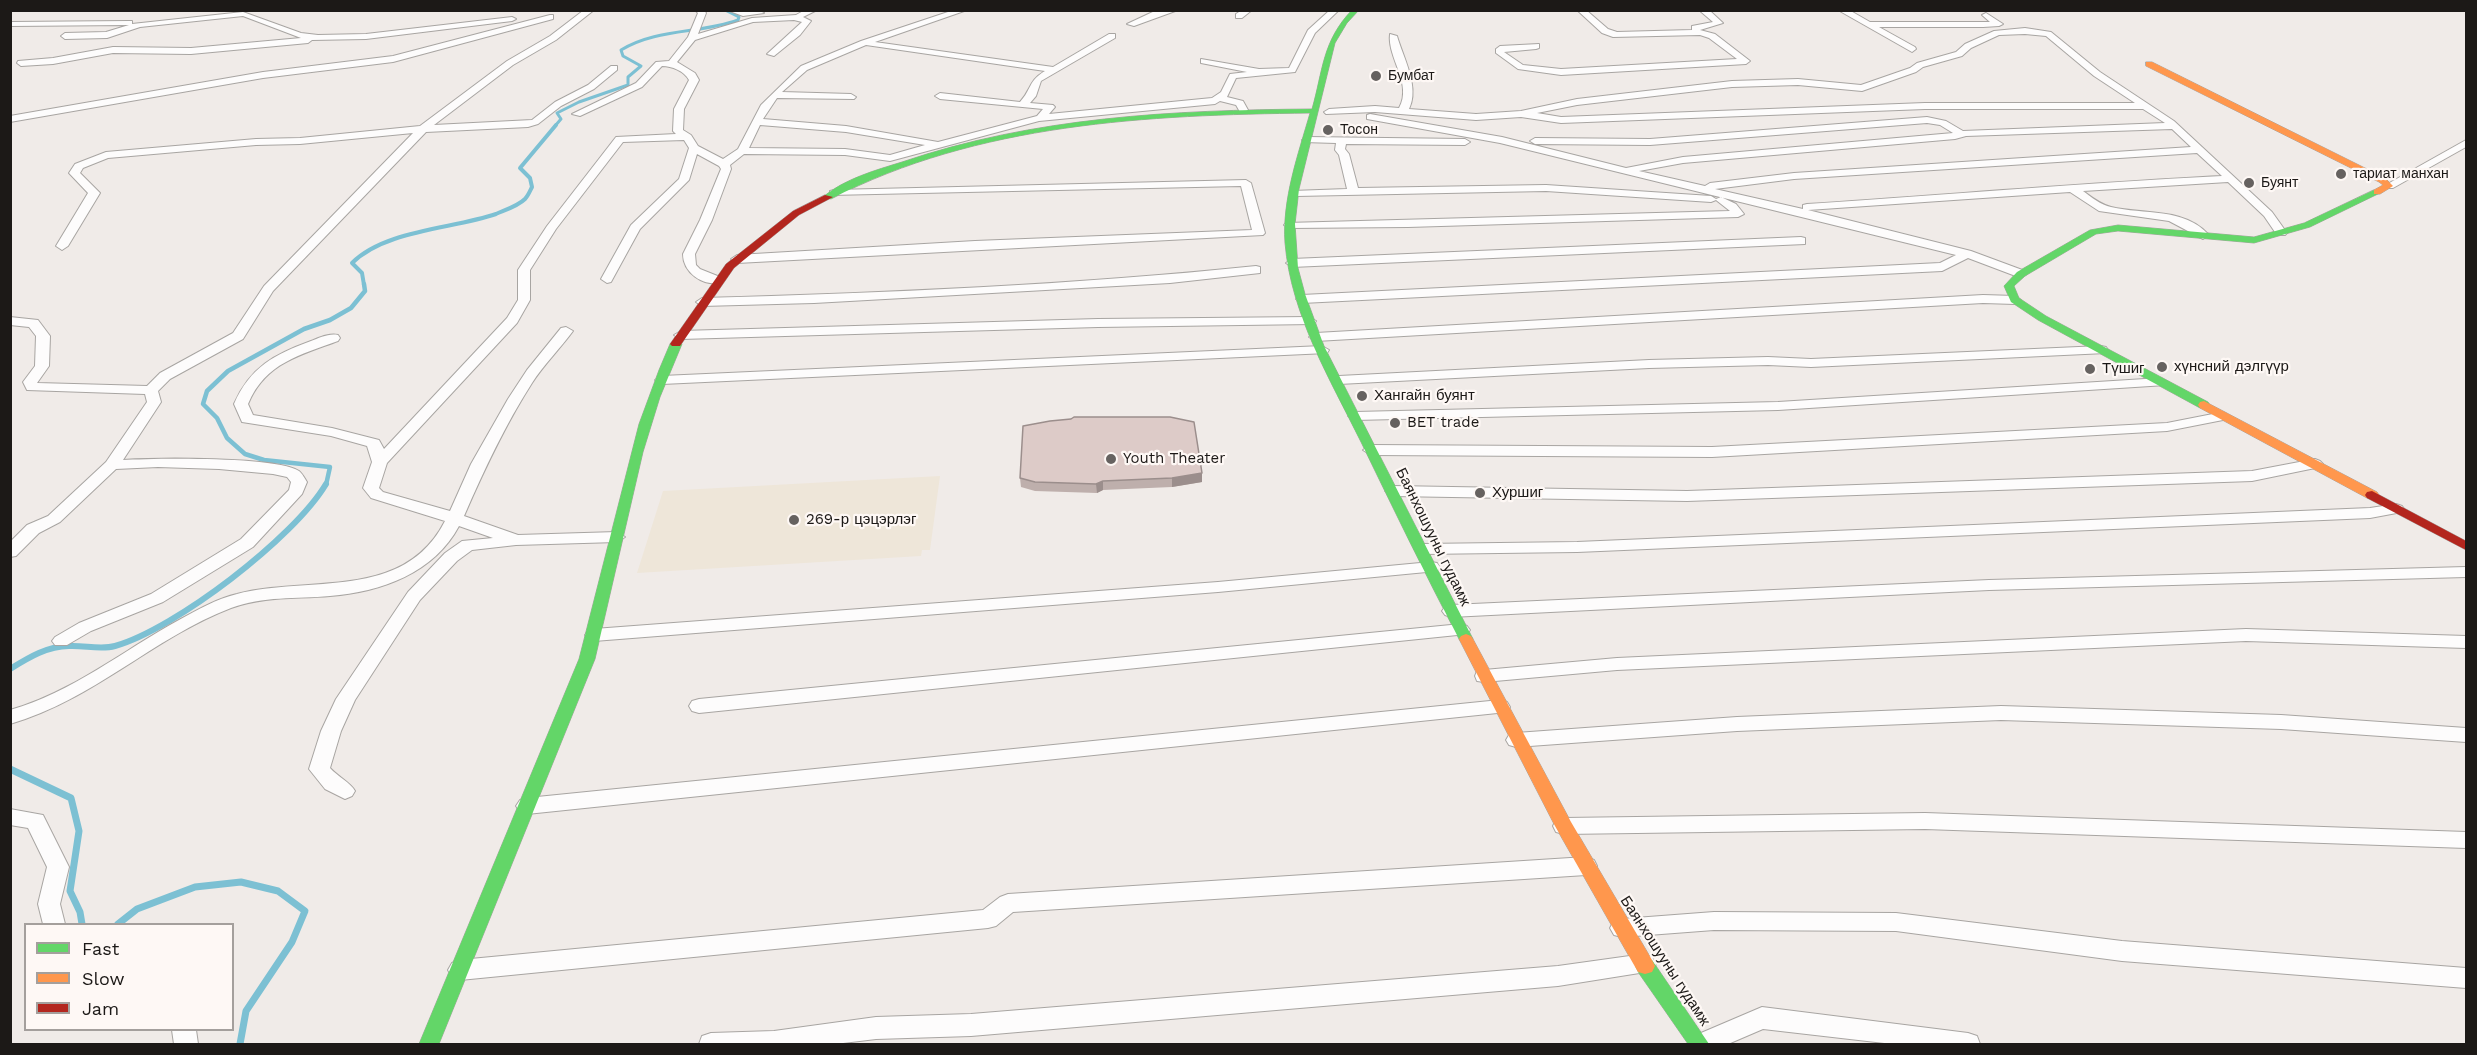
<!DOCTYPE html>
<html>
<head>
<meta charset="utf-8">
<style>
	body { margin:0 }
	#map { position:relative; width:2477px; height:1055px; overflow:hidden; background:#f0ebe8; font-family:"Work Sans",sans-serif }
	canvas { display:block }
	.frame { position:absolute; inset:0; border:12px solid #1c1917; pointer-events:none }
	.legend { position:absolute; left:24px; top:923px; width:210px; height:108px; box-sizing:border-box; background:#fef8f5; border:2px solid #a49f9c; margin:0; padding:8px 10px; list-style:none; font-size:18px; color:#1c1917 }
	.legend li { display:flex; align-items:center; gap:12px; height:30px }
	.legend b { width:30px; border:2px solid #a49f9c }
</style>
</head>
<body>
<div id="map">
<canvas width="2477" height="1055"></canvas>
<div class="frame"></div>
<ul class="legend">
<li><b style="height:8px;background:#63d668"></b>Fast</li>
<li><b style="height:8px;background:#ff974d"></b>Slow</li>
<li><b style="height:8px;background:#b3261e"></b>Jam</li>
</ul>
</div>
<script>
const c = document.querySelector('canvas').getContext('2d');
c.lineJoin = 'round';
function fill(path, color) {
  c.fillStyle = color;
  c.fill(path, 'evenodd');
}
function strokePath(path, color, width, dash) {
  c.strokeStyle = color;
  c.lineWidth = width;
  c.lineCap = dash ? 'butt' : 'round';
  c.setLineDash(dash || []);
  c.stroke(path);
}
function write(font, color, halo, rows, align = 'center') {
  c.font = font + ' "Work Sans",sans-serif';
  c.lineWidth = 4.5;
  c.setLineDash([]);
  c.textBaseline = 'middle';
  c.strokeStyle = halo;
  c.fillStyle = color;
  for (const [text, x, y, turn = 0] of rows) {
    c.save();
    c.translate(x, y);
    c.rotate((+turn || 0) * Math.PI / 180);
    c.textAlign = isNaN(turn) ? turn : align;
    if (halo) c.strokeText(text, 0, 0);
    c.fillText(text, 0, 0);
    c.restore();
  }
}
fill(new Path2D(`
	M 940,476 L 930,550 L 922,550 L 921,556 L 637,573 L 663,491 Z`), '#eee6d9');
strokePath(new Path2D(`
	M 555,126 L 561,119 L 557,113 L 579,102 L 628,85 L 628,77 L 641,66 L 623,56 L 621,50 C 657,28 700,34 738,20 L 739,17 L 725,10`), '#7cc0d3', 3);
strokePath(new Path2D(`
	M 364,285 L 362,273 L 352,263 C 385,230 452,229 496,214 C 505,210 518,206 525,199 C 528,196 530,191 532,187 L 530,178 L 520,168 L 556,125`), '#7cc0d3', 4);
strokePath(new Path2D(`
	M 326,485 L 330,467 L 264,460 L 245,454 L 227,438 L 217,418 L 203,404 L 207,391 L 228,371 L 304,329 L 330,320 L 351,308 L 365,291 L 364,284`), '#7cc0d3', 4.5);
strokePath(new Path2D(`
	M 10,669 C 28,658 47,646 69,646 C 84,645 100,650 115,646 C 175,629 294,538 326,484`), '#7cc0d3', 6);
strokePath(new Path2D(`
	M 10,769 L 71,798 L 79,831 L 70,891 L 80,912 L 82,924
	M 118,924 L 137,909 L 195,887 L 241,882 L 278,891 L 305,911 L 292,942 L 246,1011 L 240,1044`), '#7cc0d3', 7);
const street = new Path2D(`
	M 584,10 L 594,10 L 556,40 L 513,65 L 434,125 L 532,120 L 555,102 L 588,85 L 611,66 L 617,66 L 617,70 L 594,89 L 561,106 L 538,124 L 528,127 L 426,132 L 273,291 L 243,339 L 170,379 L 158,391 L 161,402 L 123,460 C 154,458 277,456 299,471 C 302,473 305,479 307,482 L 302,494 L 253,547 L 163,602 L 91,631 L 67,645 L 55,645 L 52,641 L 55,637 L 79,623 L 151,594 L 241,539 L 289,490 L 291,482 L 287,477 L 273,474 L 219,469 L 158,467 L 116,469 L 60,522 L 39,533 L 16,556 L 10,557 L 10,542 L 27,525 L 48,516 L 106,462 L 147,402 L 145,394 L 27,390 L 23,382 L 35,366 L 36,336 L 29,327 L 10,325 L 10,317 L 38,320 L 50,336 L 49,366 L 37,383 L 147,386 L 160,373 L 233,333 L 264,286 L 413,133 L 300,144 L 256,145 L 108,158 L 83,168 L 80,173 L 100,193 L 68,246 L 62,250 L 56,246 L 88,193 L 69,173 L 75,164 L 106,152 L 256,139 L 300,138 L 420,126 L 507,61 L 550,36 Z
	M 695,10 L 704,10 L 706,13 L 698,34 L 752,18 L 796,15 L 805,10 L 817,10 L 803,17 L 811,21 L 800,35 L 774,56 L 767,54 L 802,22 L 794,20 L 753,22 L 695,40 L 677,62 L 695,73 L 699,80 L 684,109 L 683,130 L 691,135 L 698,146 L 723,159 L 738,149 L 761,105 L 801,66 L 861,41 L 954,10 L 967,10 L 875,42 L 1053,67 L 1109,34 L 1115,34 L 1115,38 L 1041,81 L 1036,96 L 1030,103 L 1053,105 L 1055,107 L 1049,114 L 1212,98 L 1221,92 L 1230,74 L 1247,72 L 1201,63 L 1201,59 L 1259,69 L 1289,68 L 1308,30 L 1330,10 L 1339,10 L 1315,33 L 1295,72 L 1236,78 L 1227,97 L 1243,101 L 1248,110 L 1243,113 L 1240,112 L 1236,105 L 1220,101 L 1215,104 L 1039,121 L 890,161 L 845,155 L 744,154 L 730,165 L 731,169 L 712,220 L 695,254 L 696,265 L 700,269 L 720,277 L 722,280 L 720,283 C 703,286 683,273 683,254 L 700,220 L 721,169 L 719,166 L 697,154 L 689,180 L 640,229 L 611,282 L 607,283 L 601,279 L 631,225 L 679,179 L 689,148 L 684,140 L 623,142 L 556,229 L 530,270 L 530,300 L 517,323 L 387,463 L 379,488 L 383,492 L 450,511 L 471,464 L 508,399 L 527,370 L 561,328 L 566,327 L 573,331 C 560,349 544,364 532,383 C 505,425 484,470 464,516 L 518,535 L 617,532 L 625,537 L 617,542 L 516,545 L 472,550 L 457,561 L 420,600 L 355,700 L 341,731 L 330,768 C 337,776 351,783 355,791 L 352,796 L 345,799 L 325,789 L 309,769 L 321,731 L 336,699 L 408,592 L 445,553 L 462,541 L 493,538 L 459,526 C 434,573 381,592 330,596 C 296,599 263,596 231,608 C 153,638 93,700 10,724 L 10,710 C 71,693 124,650 179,620 C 197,610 216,599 237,594 C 308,575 404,602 445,521 L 371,498 L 363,488 L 372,462 L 367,446 L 331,436 L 242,422 L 234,404 C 250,367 275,354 311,341 C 319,338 329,333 338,335 L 340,338 L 338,341 C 300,355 265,363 248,404 L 253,415 L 332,428 L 379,440 L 384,449 L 507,318 L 518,300 L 518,270 L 547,226 L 616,137 L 676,134 L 673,131 L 674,109 L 689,80 C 684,71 672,66 662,66 L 642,87 L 580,116 L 572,114 L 636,83 L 656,62 L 669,61 L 688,37 L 698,13 ZM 866,45 L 1045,71 C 1028,81 1032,89 1020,102 L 940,93 L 935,96 L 940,99 L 1043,109 L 1037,116 L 938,142 L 846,126 L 763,119 L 777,98 L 854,99 L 856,97 L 851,94 L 782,92 L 807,70 ZM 760,125 L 846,132 L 925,145 L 890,155 L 845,149 L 749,148 Z
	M 727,10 L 760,11 L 764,13 L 743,16 Z
	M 1157,10 L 1178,10 L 1134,26 L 1127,24 Z
	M 1242,10 L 1252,10 L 1242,18 L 1236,18 L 1236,14 Z
	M 1577,10 L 1586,10 L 1608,29 L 1617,32 L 1692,30 L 1692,26 L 1713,22 L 1699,10 L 1709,10 L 1723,23 L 1700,30 L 1715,34 L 1750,61 L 1746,64 L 1561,75 L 1518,69 L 1496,53 L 1496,49 L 1500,46 L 1539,44 L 1539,48 L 1536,49 L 1504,52 L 1523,65 L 1561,69 L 1737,59 L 1709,38 L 1700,35 L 1613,37 L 1602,33 Z
	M 1838,10 L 1849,10 L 1870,22 L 1990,22 L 1982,15 L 1986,13 L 2003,24 L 1999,26 L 1983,27 L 1879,27 L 1915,47 L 1916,49 L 1912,52 Z
	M 243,12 L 301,33 L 318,35 L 366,34 L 512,17 L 516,19 L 512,21 L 366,39 L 312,40 L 308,43 L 191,54 L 113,53 L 53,64 L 21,66 L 17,63 L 18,61 L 53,58 L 113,47 L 191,48 L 301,38 L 243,16 L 140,27 L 107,38 L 65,39 L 61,36 L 65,33 L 106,32 L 129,25 L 10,26 L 10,22 L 129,21 L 132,21 L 132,24 Z
	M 550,15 L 553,15 L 553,19 L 393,62 L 263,78 L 10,122 L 10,116 L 263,72 L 393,56 Z
	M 2025,28 L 2051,32 L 2100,72 L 2174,121 L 2272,212 L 2287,233 L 2285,235 L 2277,235 L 2264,216 L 2228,182 L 2083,191 C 2091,197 2101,205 2111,207 C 2144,215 2184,207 2209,235 L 2203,239 L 2169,221 L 2099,211 L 2070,192 L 1808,210 L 1971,251 L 2025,271 L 2027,274 L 2021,278 L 1968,258 L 1942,271 L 1302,303 L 1296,299 L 1302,295 L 1940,263 L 1956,255 L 1500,143 L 1367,119 L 1367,115 L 1370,114 L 1502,137 L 1626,168 L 1683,157 L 1953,133 L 1940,125 L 1927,123 L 1650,145 L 1535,144 L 1530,141 L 1535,138 L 1650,139 L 1927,117 L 1946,121 L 1963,131 L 2165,123 L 2143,109 L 1925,109 L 1561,123 L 1521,117 L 1476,120 L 1375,112 L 1326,114 L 1324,112 L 1329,109 L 1375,106 L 1399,108 C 1413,84 1387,58 1390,34 L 1397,36 C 1403,57 1420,87 1409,109 L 1476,114 L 1521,111 L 1577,99 L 1732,81 L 1798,79 L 1861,85 L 1910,68 L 1917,63 L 1956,52 L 1965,44 L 1994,31 ZM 2025,34 L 2046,36 L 2094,76 L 2135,103 L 1925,103 L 1561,117 L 1537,113 L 1577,105 L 1732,87 L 1798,85 L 1862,91 L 1916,72 L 1923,67 L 1962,56 L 1971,48 L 1999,35 ZM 2172,129 L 2191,147 L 1794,173 L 1710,183 L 1705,186 L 1639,171 L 1683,163 L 1955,139 L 1966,136 ZM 2197,153 L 2222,176 C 2083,183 1945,195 1807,204 L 1803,205 L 1803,209 L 1715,189 L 1794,179 Z
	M 1307,137 L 1465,139 L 1470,142 L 1465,145 L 1346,144 L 1345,149 L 1349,154 L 1358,188 L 1546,185 L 1711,196 L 1716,199 L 1721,197 L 1736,204 L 1744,214 L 1738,217 L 1408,227 L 1290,228 L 1284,225 L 1286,223 L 1730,211 L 1716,200 L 1711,202 L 1546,191 L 1296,196 L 1292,195 L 1292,191 L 1347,189 L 1339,155 L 1335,150 L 1336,143 L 1303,142 L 1302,140 Z
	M 2466,140 L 2466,147 L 2393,188 L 2385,188 L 2384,186 Z
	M 1246,180 L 1251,183 L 1265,233 L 1263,235 L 737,263 L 731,259 L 737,255 L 975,241 L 1252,230 L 1241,186 L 830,195 L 830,191 L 834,190 Z
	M 1801,237 L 1805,238 L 1805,244 L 1292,267 L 1286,263 L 1292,259 Z
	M 1256,266 L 1260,267 L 1260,273 L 1170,283 L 814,303 L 702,306 L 696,302 L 702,298 C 887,293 1072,285 1256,266 Z
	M 1983,295 L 2015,296 L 2021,300 L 2015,304 L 1983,303 L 1316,341 L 1309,337 L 1316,333 Z
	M 1309,317 L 1316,321 L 1314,324 L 1098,327 L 681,339 L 674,335 L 681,331 L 1098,319 Z
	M 1322,346 L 1329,350 L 1327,353 L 662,384 L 655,380 L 662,376 Z
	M 2101,346 L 2106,347 L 2108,350 L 2106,353 L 1811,367 L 1768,365 L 1649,368 L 1339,384 L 1332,380 L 1339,376 L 1649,360 L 1768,357 L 1811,359 Z
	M 2161,378 L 2168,382 L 2166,385 L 1778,410 L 1355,420 L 1348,416 L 1355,412 L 1778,402 Z
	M 2223,412 L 2230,416 L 2228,419 L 2167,431 L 1712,457 L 1371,455 L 1363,450 L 1371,445 L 1712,447 L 2167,423 Z
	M 2315,459 L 2320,461 L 2323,464 L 2320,467 L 2252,481 L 1687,501 L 1393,496 L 1385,491 L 1393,486 L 1687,491 L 2252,471 Z
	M 2396,504 L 2402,506 L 2404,509 L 2402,512 L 2370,518 L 1577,552 L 1422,554 L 1414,549 L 1422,544 L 1577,542 L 2370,508 Z
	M 1431,562 L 1437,563 L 1440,567 L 1437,571 L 1218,592 L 594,641 L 588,639 L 585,635 L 588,631 L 594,629 L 1218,582 Z
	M 2466,567 L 2466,577 L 1989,590 L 1451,617 L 1445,615 L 1442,611 L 1445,607 L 1451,605 L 1989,580 Z
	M 1461,624 L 1467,626 L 1470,630 L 1467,634 L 699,713 L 692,711 L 689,706 L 692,701 L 699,699 Z
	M 2246,629 L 2466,636 L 2466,648 L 2246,641 L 1617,670 L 1484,682 L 1477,681 L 1475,676 L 1477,671 L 1484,670 L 1617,658 Z
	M 1500,700 L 1507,702 L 1510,707 L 1507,712 L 527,814 L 520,812 L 516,806 L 520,800 L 527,798 Z
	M 2001,706 L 2281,715 L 2466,728 L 2466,742 L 2281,729 L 2001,720 L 1737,731 L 1516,747 L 1509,745 L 1506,740 L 1509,735 L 1516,733 L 1737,717 Z
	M 10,809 L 43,815 L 69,867 L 60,904 L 65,924 L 43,924 L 38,904 L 47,867 L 28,828 L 10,825 Z
	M 1925,813 L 2466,832 L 2466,848 L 1925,829 L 1564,834 L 1556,832 L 1553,826 L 1556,820 L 1564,818 Z
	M 1586,857 L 1594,860 L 1597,866 L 1594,872 L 1586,875 L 1013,912 L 996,926 L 988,928 L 460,980 L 452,977 L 448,970 L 452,963 L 460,960 L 983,910 L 1000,897 L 1008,894 Z
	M 1714,912 L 1896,913 L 2122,941 L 2466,968 L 2466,988 L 2122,961 L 1896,931 L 1714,930 L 1622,937 L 1614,935 L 1610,928 L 1614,921 L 1622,919 Z
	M 1644,954 L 1652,957 L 1656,964 L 1652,971 L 1558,986 L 971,1036 L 876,1039 L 835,1044 L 699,1044 L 702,1036 L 711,1033 L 774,1031 L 876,1017 L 971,1014 L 1558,966 Z
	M 1762,1007 L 1968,1033 L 1977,1036 L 1980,1044 L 1893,1044 L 1763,1029 L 1728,1044 L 1691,1044 L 1694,1036 Z
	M 172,1030 L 196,1030 L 198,1044 L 174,1044 Z`);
const fast = new Path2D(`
	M 1352,10 L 1359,10 L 1347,23 L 1335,43 L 1299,189 L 1295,224 L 1298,268 L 1305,294 L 1324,346 L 1473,639 L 1471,642 L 1461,642 L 1459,639 C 1425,574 1393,508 1361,442 C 1330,379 1291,315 1285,243 C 1282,199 1298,155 1310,113 C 1148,115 978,123 831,199 L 823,197 C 844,179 876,170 902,162 C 1034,117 1173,110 1312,109 C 1323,71 1322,41 1352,10 Z
	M 2374,190 L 2382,192 L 2310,227 L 2254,243 L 2118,231 L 2096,234 L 2025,276 L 2014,286 L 2019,298 L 2046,316 L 2208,402 L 2210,405 L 2208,408 L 2200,408 L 2038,320 L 2011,302 L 2004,286 L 2017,272 L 2090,230 L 2118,225 L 2254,237 L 2304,223 Z
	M 676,341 L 682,344 L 660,397 L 643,452 L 595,659 L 439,1044 L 419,1044 L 579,659 L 639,424 L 659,370 L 670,344 Z
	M 1645,958 L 1652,960 L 1709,1044 L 1688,1044 L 1638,972 L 1635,966 L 1638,960 Z`);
const slow = new Path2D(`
	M 2146,62 L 2152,62 L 2385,178 L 2393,186 L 2380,194 L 2374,194 L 2374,190 L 2383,185 L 2379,182 L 2146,66 Z
	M 2204,401 L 2377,492 L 2379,495 L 2372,499 L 2367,498 L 2200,408 L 2198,405 L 2200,402 Z
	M 1466,634 L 1471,636 L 1473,639 L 1571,822 L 1652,960 L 1655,966 L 1652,972 L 1645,974 L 1638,972 L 1555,826 L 1459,639 L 1461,636 Z`);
const jam = new Path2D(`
	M 825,195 L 833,197 L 799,215 L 734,268 L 680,346 L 672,346 L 670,344 L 726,264 L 793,211 Z
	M 2372,491 L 2466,541 L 2466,550 L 2367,498 L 2365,495 L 2367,492 Z`);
strokePath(street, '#a8a5a2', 2);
strokePath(fast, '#a8a5a2', 1);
strokePath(slow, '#a8a5a2', 1);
strokePath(jam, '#a8a5a2', 1);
fill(street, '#fdfcfc');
fill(fast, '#63d668');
fill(slow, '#ff974d');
fill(jam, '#b3261e');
fill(new Path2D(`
	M 1170,417 L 1202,482 L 1172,487 L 1103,490 L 1097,493 L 1035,491 L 1021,487 L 1020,478 Z`), '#beafac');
fill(new Path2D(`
	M 1202,473 L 1202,482 L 1172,487 L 1172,478 Z
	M 1103,481 L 1103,490 L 1097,493 L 1096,484 Z`), '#9b8e8c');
const building = new Path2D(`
	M 1074,417 L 1170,417 L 1194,422 L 1202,473 L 1172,478 L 1103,481 L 1096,484 L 1035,482 L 1020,478 L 1023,426 L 1050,421 L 1071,419 Z`);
fill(building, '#ddcbc8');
strokePath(building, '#9b8e8c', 1.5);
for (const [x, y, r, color] of [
	[1376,76,6,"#666260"],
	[1328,130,6,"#666260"],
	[2341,174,6,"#666260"],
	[2249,183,6,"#666260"],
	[2162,367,6,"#666260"],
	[2090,369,6,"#666260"],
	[1362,396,6,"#666260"],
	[1395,423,6,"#666260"],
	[1111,459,6,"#666260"],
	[1480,493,6,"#666260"],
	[794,520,6,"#666260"]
]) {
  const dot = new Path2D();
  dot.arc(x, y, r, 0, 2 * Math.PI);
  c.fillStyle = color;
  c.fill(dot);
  strokePath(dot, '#fef8f5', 2);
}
write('14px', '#1c1917', '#fef8f5', [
	["Бумбат",1388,76],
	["Тосон",1340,130],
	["тариат манхан",2353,174],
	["Буянт",2261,183]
], 'left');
write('15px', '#1c1917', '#fef8f5', [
	["хүнсний дэлгүүр",2174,367],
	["Түшиг",2102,369],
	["Хангайн буянт",1374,396],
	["BET trade",1407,423],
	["Youth Theater",1123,459],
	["Хуршиг",1492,493],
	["269-р цэцэрлэг",806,520]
], 'left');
write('15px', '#1c1917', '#fef8f5', [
	["Баянхошууны гудамж",1433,537,64],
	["Баянхошууны гудамж",1665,961,57]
]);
</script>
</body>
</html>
